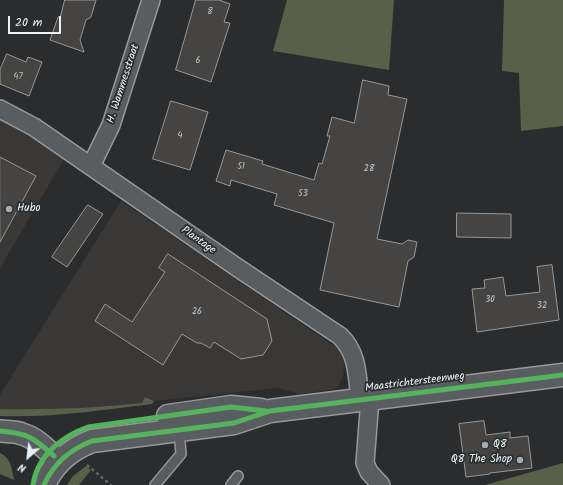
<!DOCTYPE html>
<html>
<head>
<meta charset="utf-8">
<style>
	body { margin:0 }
	#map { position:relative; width:563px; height:485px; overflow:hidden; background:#2b2c2d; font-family:Kalam,sans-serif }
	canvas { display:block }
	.north { position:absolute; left:8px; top:437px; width:40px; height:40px; -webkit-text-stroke:3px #2a2d2e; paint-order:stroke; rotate:208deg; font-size:11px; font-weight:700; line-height:16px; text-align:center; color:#e8f1f8 }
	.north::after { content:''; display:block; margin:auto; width:14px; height:18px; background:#e8f1f8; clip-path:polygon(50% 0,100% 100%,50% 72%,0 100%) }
	.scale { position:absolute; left:8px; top:16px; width:53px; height:18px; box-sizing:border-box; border:2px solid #e8f1f8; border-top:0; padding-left:5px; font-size:12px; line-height:14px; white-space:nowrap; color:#e8f1f8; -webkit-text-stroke:3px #2a2d2e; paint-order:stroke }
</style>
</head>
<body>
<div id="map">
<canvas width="563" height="485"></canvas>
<div class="north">N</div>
<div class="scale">20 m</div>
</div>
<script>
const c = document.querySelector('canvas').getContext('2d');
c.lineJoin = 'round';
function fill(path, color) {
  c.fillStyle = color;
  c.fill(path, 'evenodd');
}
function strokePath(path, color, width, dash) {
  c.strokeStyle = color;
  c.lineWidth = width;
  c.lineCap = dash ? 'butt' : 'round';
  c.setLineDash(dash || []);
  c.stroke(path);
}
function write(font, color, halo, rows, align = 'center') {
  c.font = font + ' Kalam,sans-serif';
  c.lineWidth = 3.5;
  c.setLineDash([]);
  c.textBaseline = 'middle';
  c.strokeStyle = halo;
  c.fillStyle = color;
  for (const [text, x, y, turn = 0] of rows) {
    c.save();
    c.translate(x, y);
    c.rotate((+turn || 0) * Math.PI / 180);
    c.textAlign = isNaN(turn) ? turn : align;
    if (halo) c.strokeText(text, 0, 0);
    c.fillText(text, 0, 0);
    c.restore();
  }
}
fill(new Path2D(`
	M 0,118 L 31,135 L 64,159 L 0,268 Z
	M 121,201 L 334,346 L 335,344 L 342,353 L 344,365 L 343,377 L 338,386 L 335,389 L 301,394 L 277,388 L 154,401 L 145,397 L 142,403 L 109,407 L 66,409 L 0,409 L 0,395 Z`), '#393836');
fill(new Path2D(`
	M 287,0 L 394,0 L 389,70 L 273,51 Z
	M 504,0 L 563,0 L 563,126 L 521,131 L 519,73 L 502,71 Z
	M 145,397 L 154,401 L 152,404 C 102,410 51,418 0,416 L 0,409 C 48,410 95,408 142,403 Z
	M 0,453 C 11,458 12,469 14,480 L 0,474 Z
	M 563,463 L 563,485 L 485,485 Z
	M 86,466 L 91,470 L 79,485 L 67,485 L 73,476 Z`), '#5a5f49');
const building = new Path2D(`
	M 65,0 L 96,0 L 91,17 L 86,20 L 80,40 L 84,52 L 50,40 L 58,17 L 60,17 Z
	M 196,0 L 219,0 L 230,4 L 224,22 L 230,23 L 211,82 L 176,70 Z
	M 7,54 L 26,62 L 28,57 L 42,62 L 29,96 L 0,84 L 0,70 Z
	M 363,80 L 389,86 L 388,95 L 407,99 L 377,239 L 402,244 L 408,240 L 417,242 L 414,257 L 408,261 L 399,307 L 320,290 L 334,223 L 274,205 L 277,194 L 231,180 L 230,186 L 216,181 L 226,150 L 263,161 L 262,164 L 314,180 L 319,163 L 322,164 L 330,136 L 327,136 L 332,117 L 354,123 Z
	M 171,101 L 208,112 L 190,170 L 153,159 Z
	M 0,157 L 36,176 L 0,242 Z
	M 88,205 L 103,214 L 67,267 L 52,257 Z
	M 457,213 L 511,214 L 511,238 L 457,237 Z
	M 168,254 L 267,319 L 272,341 L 263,355 L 241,359 L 214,342 L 210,348 L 201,343 L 197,343 L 182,334 L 163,365 L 95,321 L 105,304 L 132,322 L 165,272 L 159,268 Z
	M 552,265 L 559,320 L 477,332 L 472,289 L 485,288 L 484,280 L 503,277 L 506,296 L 540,292 L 537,267 Z
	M 484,421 L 486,435 L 510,432 L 510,438 L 528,436 L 532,468 L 490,473 L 490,474 L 466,477 L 459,424 Z`);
fill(building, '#464442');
strokePath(building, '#96989a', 1);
const service = new Path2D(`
	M 155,485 L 181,454 L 179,430
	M 231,485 L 238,476`);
const minor = new Path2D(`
	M 0,109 L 34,127 L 238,268 L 340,336 C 358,353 357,376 360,399
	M 91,166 L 111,125 L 151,0
	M 370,398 L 365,463 L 369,472 L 381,485`);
const tertiary = new Path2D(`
	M 0,431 C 7,432 15,431 22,434 C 37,438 49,452 60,462`);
const secondary = new Path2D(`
	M 168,416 L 231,407 L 261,410
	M 44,485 C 53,464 71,449 92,441 L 234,423 L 270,411 L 563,375`);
strokePath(service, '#96989a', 12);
strokePath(minor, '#96989a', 20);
strokePath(tertiary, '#96989a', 24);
strokePath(secondary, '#96989a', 25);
strokePath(new Path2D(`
	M 87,465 L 111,485`), '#636566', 2.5, [3, 3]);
strokePath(service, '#5a5d60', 9);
strokePath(minor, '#5a5d60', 17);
strokePath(tertiary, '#5a5d60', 21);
strokePath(secondary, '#5a5d60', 22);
strokePath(new Path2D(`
	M 0,431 C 28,433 34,438 54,456
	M 33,485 C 37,456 62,436 88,427 L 231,407 L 266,411
	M 44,485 C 53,464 71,449 92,441 L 234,423 L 270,411 L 563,375`), '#56b35d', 5);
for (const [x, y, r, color] of [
	[9,209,4,"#a6acb1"],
	[485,445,4,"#a6acb1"],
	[520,460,4,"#a6acb1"]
]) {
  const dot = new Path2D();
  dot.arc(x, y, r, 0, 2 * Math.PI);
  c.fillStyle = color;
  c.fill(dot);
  strokePath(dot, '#2a2d2e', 1.5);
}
write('9px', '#c0c6ca', null, [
	["8",210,12],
	["6",198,61],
	["47",18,77],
	["4",180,136],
	["51",241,167],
	["28",369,169],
	["53",303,194],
	["30",490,300],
	["32",542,306],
	["26",197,312]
]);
write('11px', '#e8f1f8', '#2a2d2e', [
	["H. Wammesstraat",124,84,-72],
	["Plantage",198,241,35],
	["Maastrichtersteenweg",415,383,-7]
]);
write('11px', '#e8f1f8', '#2a2d2e', [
	["Hubo",17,209],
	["Q8",493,445],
	["Q8 The Shop",512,460,"right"]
], 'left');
</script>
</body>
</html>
